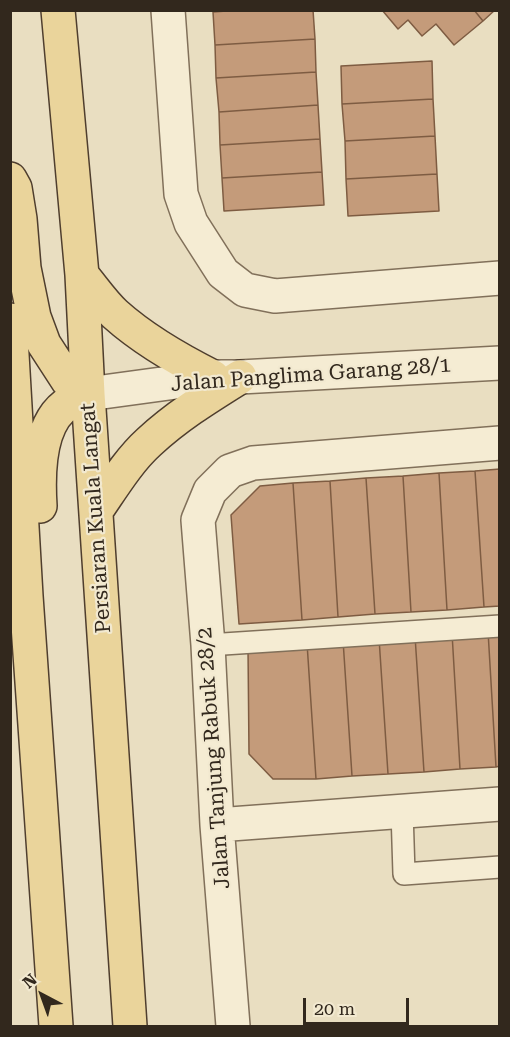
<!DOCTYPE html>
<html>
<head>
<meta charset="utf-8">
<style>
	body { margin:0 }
	#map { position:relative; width:510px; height:1037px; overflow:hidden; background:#e9dec1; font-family:"Roboto Serif",serif }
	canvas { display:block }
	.frame { position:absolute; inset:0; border:12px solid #32281d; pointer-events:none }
	.north { position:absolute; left:12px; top:965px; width:60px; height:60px; -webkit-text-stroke:4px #f2e9d0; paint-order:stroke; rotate:319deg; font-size:16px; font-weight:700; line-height:24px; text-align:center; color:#32281d }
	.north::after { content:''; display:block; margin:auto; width:21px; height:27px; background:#32281d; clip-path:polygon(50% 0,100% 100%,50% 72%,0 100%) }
	.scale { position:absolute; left:303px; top:998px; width:106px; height:27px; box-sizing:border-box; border:3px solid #32281d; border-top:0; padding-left:8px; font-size:18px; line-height:21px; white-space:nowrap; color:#32281d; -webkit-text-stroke:4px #f2e9d0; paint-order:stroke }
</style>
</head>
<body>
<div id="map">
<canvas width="510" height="1037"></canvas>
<div class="frame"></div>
<div class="north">N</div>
<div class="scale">20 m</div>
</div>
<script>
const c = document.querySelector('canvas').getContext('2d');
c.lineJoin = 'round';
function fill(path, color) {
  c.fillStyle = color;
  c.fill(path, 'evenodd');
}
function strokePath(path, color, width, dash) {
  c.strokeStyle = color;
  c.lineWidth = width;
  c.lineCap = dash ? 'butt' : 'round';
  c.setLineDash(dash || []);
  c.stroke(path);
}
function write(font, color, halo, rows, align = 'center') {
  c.font = font + ' "Roboto Serif",serif';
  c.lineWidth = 4.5;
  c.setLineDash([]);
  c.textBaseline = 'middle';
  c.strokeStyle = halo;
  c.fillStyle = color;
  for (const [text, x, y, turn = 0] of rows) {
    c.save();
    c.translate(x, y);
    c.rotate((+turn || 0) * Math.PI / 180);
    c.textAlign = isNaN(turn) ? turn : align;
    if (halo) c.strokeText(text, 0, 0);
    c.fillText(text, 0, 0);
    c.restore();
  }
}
const building = new Path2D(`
	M 240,10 L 313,10 L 315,39 L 215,45 L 213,12 Z
	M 382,10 L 474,10 L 483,21 L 454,45 L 436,24 L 422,36 L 408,20 L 398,29 Z
	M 474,10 L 495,10 L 483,21 Z
	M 315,39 L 316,72 L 216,78 L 215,45 Z
	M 432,61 L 433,99 L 342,104 L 341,66 Z
	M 316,72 L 318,105 L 219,112 L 216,78 Z
	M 433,99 L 435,136 L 345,141 L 342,104 Z
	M 318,105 L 320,139 L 220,145 L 219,112 Z
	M 435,136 L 437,174 L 346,179 L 345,141 Z
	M 320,139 L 322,172 L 222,178 L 220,145 Z
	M 322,172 L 324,205 L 224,211 L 222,178 Z
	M 437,174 L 439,211 L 348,216 L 346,179 Z
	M 500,469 L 500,606 L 484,607 L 475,471 Z
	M 475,471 L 484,607 L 447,610 L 439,473 Z
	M 439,473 L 447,610 L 411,612 L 403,476 Z
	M 403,476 L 411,612 L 375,614 L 366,478 Z
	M 366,478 L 375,614 L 338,617 L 330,481 Z
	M 330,481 L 338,617 L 302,620 L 293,483 Z
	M 293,483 L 302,620 L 239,624 L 231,515 L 260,486 Z
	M 500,630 L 500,766 L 496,767 L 488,631 Z
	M 488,631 L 496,767 L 460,769 L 452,633 Z
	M 452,633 L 460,769 L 424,772 L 415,636 Z
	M 415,636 L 424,772 L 388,774 L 379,638 Z
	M 379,638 L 388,774 L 352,776 L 343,640 Z
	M 343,640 L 352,776 L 316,779 L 307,643 Z
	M 307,643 L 316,779 L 273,779 L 249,754 L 248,648 Z`);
fill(building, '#c49b7a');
strokePath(building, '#7e5c42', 1.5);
const service = new Path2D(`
	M 208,645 L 500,626
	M 402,811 L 404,874 L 500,867`);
const minor = new Path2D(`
	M 168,10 L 181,194 L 191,223 L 223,273 L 245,290 L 275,296 L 500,278
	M 88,394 L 213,377 L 240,377 L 500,363
	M 217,825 L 500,804
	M 233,1026 L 217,825 L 208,645 L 198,520 L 210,491 L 230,471 L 253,463 L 500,443`);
const primary = new Path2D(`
	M 58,10 L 82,275 L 88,394 L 130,1026
	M 10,179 L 15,188 L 20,219 L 24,268 L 34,317 L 44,344 L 68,381 L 88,394
	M 82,275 C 93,288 103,303 115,314 C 144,340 179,360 213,377
	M 10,320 L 26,596 L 56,1026
	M 40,506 C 38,474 38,421 70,402 C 75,398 82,397 88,394
	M 96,511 C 112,488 128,461 149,442 C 177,416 208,397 240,377`);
strokePath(service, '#81705a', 24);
strokePath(minor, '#81705a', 36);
strokePath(primary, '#4f3e2e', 36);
strokePath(service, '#f5ecd3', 21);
strokePath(minor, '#f5ecd3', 33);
strokePath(primary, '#ead49b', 33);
write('21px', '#32281d', '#f2e9d0', [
	["Jalan Panglima Garang 28/1",311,375,-4],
	["Persiaran Kuala Langat",96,518,-94],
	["Jalan Tanjung Rabuk 28/2",214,758,-94]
]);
</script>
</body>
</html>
